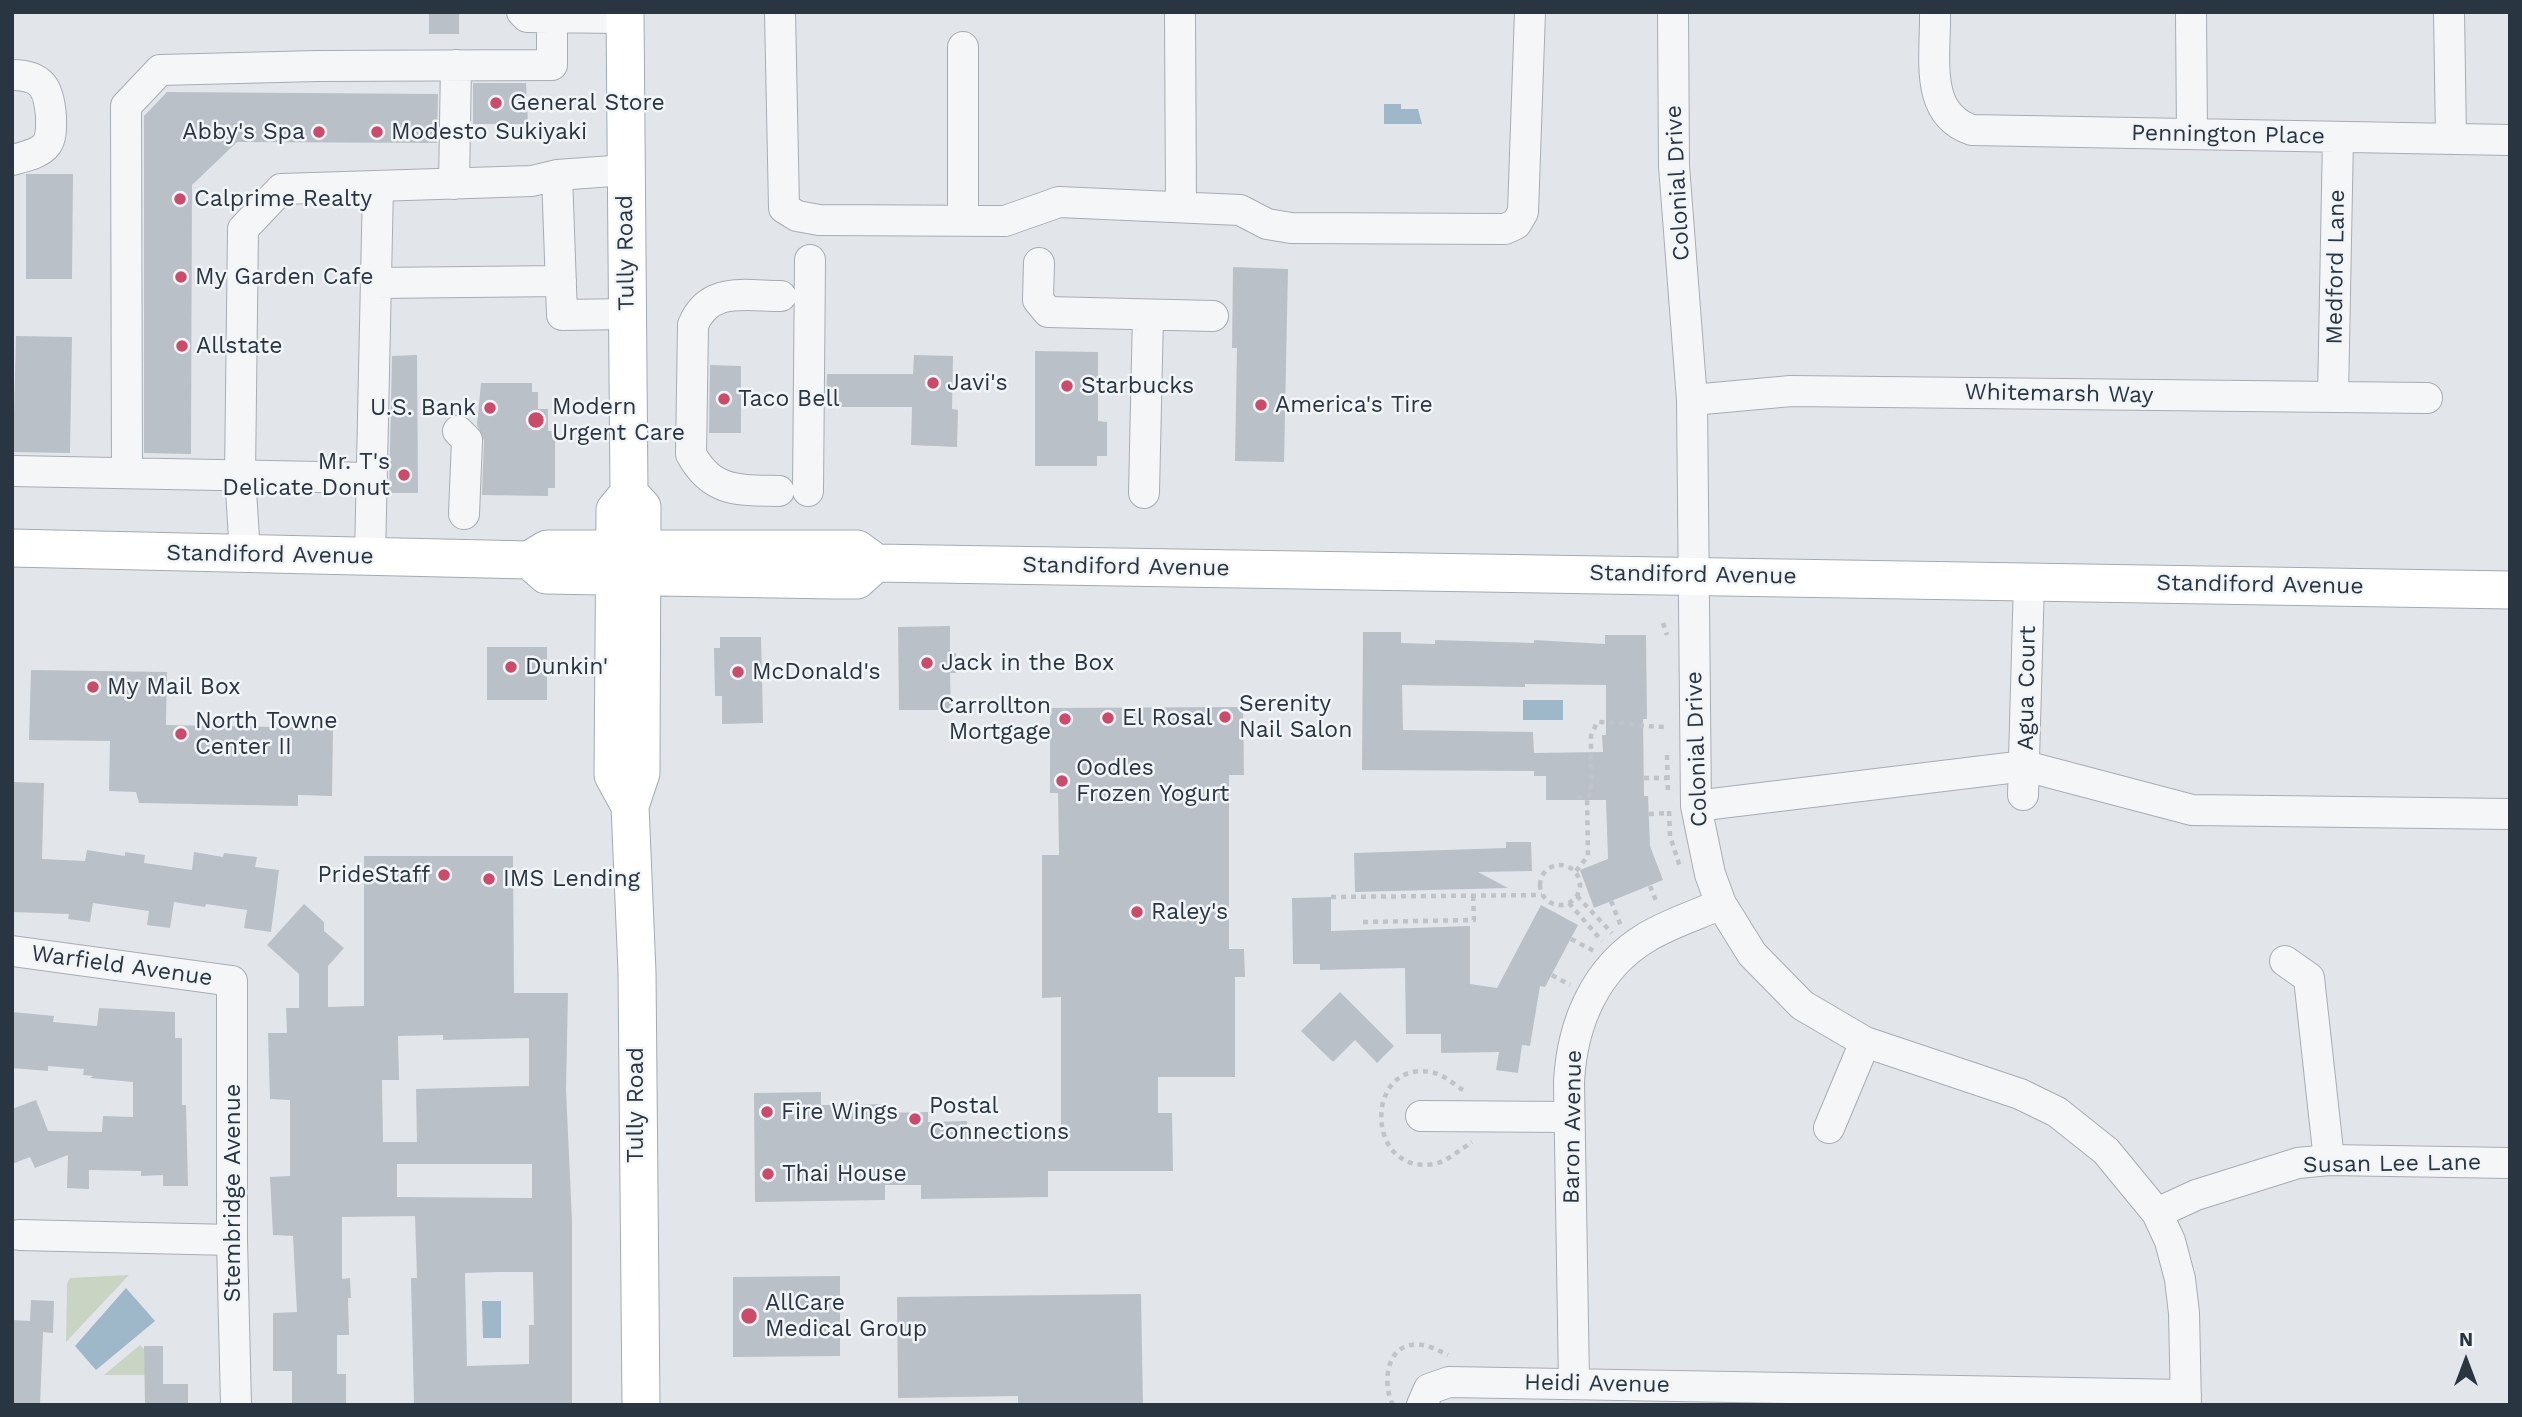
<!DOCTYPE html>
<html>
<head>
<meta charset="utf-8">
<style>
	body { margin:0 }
	#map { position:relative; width:2522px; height:1417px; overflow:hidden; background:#e2e6ea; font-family:"Work Sans",sans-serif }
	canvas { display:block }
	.frame { position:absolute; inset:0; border:14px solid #2a3542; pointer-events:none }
	.north { position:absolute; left:2431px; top:1326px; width:70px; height:70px; -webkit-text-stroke:5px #f2f5f7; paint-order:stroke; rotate:0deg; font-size:19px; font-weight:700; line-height:28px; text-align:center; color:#2a3542 }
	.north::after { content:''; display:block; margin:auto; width:24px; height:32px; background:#2a3542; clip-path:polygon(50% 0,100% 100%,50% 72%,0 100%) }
</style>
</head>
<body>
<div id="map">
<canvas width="2522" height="1417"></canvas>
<div class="frame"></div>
<div class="north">N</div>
</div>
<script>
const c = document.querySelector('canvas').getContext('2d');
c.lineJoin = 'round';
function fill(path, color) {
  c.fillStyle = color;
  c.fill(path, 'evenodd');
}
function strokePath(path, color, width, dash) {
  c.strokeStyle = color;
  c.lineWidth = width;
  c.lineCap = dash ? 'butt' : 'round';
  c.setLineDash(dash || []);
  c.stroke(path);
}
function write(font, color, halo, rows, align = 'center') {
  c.font = font + ' "Work Sans",sans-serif';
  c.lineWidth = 5;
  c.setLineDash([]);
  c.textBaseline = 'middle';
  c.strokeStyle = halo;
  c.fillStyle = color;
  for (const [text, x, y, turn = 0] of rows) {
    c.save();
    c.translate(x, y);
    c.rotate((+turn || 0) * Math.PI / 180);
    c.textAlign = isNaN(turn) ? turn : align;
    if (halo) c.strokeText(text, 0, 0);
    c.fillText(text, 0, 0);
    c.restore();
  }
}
fill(new Path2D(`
	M 129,1275 L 66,1342 L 67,1284 L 70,1278 Z
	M 140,1345 L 144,1349 L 145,1375 L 104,1375 Z`), '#c9d4c3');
fill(new Path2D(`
	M 1384,104 L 1401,104 L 1401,109 L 1418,109 L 1422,124 L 1384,124 Z
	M 1523,700 L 1563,700 L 1563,720 L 1523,720 Z
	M 126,1288 L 155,1321 L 96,1370 L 75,1346 Z
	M 482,1301 L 501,1301 L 501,1338 L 483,1338 Z`), '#9eb7c9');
fill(new Path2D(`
	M 429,12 L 459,12 L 459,34 L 429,34 Z
	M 473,83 L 526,83 L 528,124 L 473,124 Z
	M 167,92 L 438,94 L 437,143 L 237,142 L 192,185 L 191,454 L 144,453 L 144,116 Z
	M 26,174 L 73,174 L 72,279 L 26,279 Z
	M 1233,267 L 1288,269 L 1284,462 L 1235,461 L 1237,348 L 1232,348 Z
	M 16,336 L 72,337 L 70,453 L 13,452 Z
	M 1035,351 L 1098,352 L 1098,421 L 1107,422 L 1107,456 L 1097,456 L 1097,466 L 1035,466 Z
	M 417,355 L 418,493 L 389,493 L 392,356 Z
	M 914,355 L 953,356 L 952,409 L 958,410 L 957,447 L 911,445 L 912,407 L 826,407 L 827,374 L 913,374 Z
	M 710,365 L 741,366 L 741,433 L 709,433 Z
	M 481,383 L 532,383 L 532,392 L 538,392 L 538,409 L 548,409 L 548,431 L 555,431 L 555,488 L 548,488 L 548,496 L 482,495 L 484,440 L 477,425 Z
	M 950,626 L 950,653 L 956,653 L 956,673 L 950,673 L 951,710 L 899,710 L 898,627 Z
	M 1363,632 L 1401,632 L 1401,643 L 1435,644 L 1435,640 L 1534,643 L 1534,640 L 1605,644 L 1605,635 L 1646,635 L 1647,719 L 1643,719 L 1644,796 L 1648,796 L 1650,846 L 1663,880 L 1594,908 L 1580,870 L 1608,859 L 1606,800 L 1546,800 L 1546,776 L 1534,776 L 1534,771 L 1362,770 ZM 1525,684 L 1606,685 L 1606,735 L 1602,735 L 1603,752 L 1534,753 L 1533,732 L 1403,730 L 1402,685 L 1525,687 Z
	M 720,637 L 761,637 L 763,723 L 722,724 L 722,696 L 715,696 L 714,648 L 720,648 Z
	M 487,647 L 547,647 L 547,700 L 487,700 Z
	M 31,670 L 167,672 L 166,725 L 333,728 L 332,796 L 298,795 L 298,806 L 139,803 L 136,792 L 109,791 L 110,741 L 29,740 Z
	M 1243,707 L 1244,775 L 1229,775 L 1229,949 L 1244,949 L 1245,977 L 1235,977 L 1235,1077 L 1158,1077 L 1158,1113 L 1172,1113 L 1173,1171 L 1048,1171 L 1048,1197 L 921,1199 L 921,1185 L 885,1185 L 885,1200 L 755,1202 L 754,1093 L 821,1092 L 821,1105 L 884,1104 L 884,1113 L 928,1112 L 928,1122 L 967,1121 L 967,1132 L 1061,1132 L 1061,997 L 1042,998 L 1042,855 L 1059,855 L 1058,793 L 1050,793 L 1050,708 Z
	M 12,782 L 44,783 L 42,859 L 85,861 L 87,850 L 125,856 L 125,852 L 145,855 L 144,863 L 192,870 L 194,852 L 223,857 L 224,853 L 257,857 L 255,867 L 279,870 L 271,932 L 244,928 L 247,910 L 206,904 L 205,907 L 174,902 L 170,928 L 147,925 L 149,911 L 93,903 L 90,922 L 68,919 L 69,914 L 12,912 Z
	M 1506,842 L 1531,842 L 1532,871 L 1478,872 L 1508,888 L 1355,892 L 1354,853 L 1506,848 Z
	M 364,856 L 513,856 L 514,993 L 568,993 L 566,1089 L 572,1221 L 572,1405 L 414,1405 L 411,1278 L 417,1278 L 415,1216 L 342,1217 L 342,1279 L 350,1278 L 351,1298 L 348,1298 L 349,1335 L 337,1335 L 337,1374 L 346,1374 L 346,1405 L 292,1405 L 292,1371 L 273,1371 L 273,1313 L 297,1312 L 293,1236 L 273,1235 L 270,1177 L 290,1176 L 290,1100 L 270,1099 L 268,1033 L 287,1033 L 286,1008 L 299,1008 L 299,974 L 267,945 L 304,904 L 324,922 L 324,931 L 344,948 L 328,966 L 328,1007 L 364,1006 ZM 443,1035 L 443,1040 L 529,1038 L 529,1086 L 416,1089 L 417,1142 L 383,1142 L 382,1080 L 399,1080 L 398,1036 ZM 397,1164 L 532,1164 L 532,1198 L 397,1197 ZM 500,1272 L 533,1272 L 534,1325 L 529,1325 L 529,1364 L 467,1366 L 465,1273 Z
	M 1331,897 L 1331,931 L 1470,926 L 1470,984 L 1497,988 L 1541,905 L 1578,925 L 1545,987 L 1540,986 L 1530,1046 L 1522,1045 L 1518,1073 L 1496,1070 L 1499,1052 L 1441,1053 L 1441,1034 L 1406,1034 L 1405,968 L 1320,970 L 1320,964 L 1293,964 L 1292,898 Z
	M 1340,992 L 1394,1046 L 1377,1063 L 1355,1040 L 1333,1062 L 1301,1031 Z
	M 99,1008 L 175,1012 L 175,1038 L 182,1038 L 182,1105 L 186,1105 L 188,1186 L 163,1186 L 163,1175 L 141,1176 L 141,1171 L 89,1170 L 89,1189 L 67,1188 L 68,1155 L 35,1168 L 30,1157 L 12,1164 L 12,1109 L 36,1100 L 48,1131 L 102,1132 L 103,1116 L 133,1117 L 133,1082 L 90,1078 L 93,1076 L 83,1075 L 84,1069 L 48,1066 L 48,1071 L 12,1068 L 12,1012 L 54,1016 L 53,1022 L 97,1026 Z
	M 840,1276 L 840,1356 L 733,1357 L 733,1277 Z
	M 1141,1294 L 1143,1405 L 1018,1405 L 1018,1396 L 898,1398 L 897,1297 Z
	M 31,1300 L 54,1301 L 53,1333 L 43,1332 L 40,1405 L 12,1405 L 12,1320 L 30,1321 Z
	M 144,1346 L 163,1346 L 163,1384 L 188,1384 L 188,1405 L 145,1405 Z`), '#b9c0c7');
const minor = new Path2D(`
	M 522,12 L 527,17 L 625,18
	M 780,12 L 784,208 L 797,216 L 819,220 L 1005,221 L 1059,202 L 1240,210 L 1267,224 L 1291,228 L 1505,229 L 1516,224 L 1523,212 L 1530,12
	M 1673,12 L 1674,166 L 1692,400 L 1696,806 L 1710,874 L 1721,904 L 1752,954 L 1802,1005 L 1865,1042 L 2020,1094 L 2057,1112 L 2106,1151 L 2157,1213 L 2170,1241 L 2180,1279 L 2184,1313 L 2186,1405
	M 1935,12 C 1936,56 1923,114 1972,130 L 2510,140
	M 2191,12 L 2192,134
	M 2449,12 L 2451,139
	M 1180,14 L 1181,207
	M 963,47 L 963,221
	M 12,75 C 43,75 49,89 51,117 C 51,126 52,136 47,144 C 40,154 23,157 12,160
	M 557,175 L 562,315 L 627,314
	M 454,184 L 456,65
	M 1039,263 L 1038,300 L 1048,312 L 1213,316
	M 376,283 L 561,281
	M 2333,397 L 2338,137
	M 1692,400 L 1791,391 L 2427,398
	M 458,431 L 467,440 L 464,514
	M 12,471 L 372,478
	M 127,473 L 126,106 L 160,70 L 317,66 L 552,65 L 552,17
	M 779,491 C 739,490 712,493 691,454 L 693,325 C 709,286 745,296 781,296
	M 808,491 L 810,260
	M 1144,493 L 1148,315
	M 245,554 L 240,475 L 243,229 L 281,189 L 532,181 L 557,175 L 626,170
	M 370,557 L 378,186
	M 2023,795 L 2029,581
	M 1696,806 L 2025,766 L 2192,810 L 2510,814
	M 12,951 L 232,981 L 232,1240 L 236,1405
	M 2285,961 L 2309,978 L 2329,1160
	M 1421,1116 L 1569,1117
	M 1829,1128 L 1865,1042
	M 2157,1213 L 2196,1195 L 2298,1163 L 2329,1160 L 2510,1163
	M 19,1235 L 232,1240
	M 1574,1383 L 1569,1082 C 1572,1024 1595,968 1647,937 C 1670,923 1697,915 1721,904
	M 1422,1405 L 1429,1389 L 1449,1382 L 2186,1395`);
const major = new Path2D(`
	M 625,12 L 629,493 L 642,507 L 641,773 L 630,806 L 637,972 L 641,1405
	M 629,493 L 615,510 L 613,775 L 630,806
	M 12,548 L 529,560 L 547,549 L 857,549 L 876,563 L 2510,590
	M 529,560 L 546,575 L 833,580 L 857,580 L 876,563`);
strokePath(minor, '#a7adb4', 32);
strokePath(major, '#a1abb5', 39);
strokePath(new Path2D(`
	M 1663,623 L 1667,635
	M 1667,755 L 1668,795
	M 1644,778 L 1667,778
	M 1577,797 L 1587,797 L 1591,793 L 1591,736 L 1597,722 C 1623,722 1643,727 1668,727
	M 1669,811 L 1670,836 L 1680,867
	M 1649,814 L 1669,813
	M1540 885a20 20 0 1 1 40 0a20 20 0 1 1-40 0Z
	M 1576,871 L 1588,856 L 1587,797
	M 1650,886 L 1657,903
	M 1577,896 L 1612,933
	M 1331,897 L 1542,895
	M 1611,901 L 1621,926
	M 1569,903 L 1602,941
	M 1363,922 L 1474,920 L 1473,895
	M 1571,939 L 1594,951
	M 1552,975 L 1570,985
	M 1463,1090 C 1455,1085 1445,1076 1435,1073 C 1364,1055 1363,1176 1434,1164 C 1446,1162 1461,1149 1472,1142
	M 1393,1405 C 1383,1386 1385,1349 1411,1345 C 1423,1342 1438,1350 1448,1355`), '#c0c4c9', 4.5, [5, 5]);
strokePath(minor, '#f5f6f8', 30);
strokePath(major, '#fff', 37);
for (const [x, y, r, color] of [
	[496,103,7,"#cb4b6b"],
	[319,132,7,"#cb4b6b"],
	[377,132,7,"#cb4b6b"],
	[180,199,7,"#cb4b6b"],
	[181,277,7,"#cb4b6b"],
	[182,346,7,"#cb4b6b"],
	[933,383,7,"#cb4b6b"],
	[1067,386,7,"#cb4b6b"],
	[724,399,7,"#cb4b6b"],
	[1261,405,7,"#cb4b6b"],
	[490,408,7,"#cb4b6b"],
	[536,420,9,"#cb4b6b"],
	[404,475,7,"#cb4b6b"],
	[927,663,7,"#cb4b6b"],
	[511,667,7,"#cb4b6b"],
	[738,672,7,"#cb4b6b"],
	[93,687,7,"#cb4b6b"],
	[1225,717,7,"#cb4b6b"],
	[1108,718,7,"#cb4b6b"],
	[1065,719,7,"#cb4b6b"],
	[181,734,7,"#cb4b6b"],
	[1062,781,7,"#cb4b6b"],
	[444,875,7,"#cb4b6b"],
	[489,879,7,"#cb4b6b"],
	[1137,912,7,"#cb4b6b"],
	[767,1112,7,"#cb4b6b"],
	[915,1119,7,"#cb4b6b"],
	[768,1174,7,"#cb4b6b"],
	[749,1316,9,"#cb4b6b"]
]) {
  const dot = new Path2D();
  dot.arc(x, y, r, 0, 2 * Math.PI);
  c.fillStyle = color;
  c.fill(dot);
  strokePath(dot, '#f2f5f7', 2.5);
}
write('23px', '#2a3542', '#f2f5f7', [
	["General Store",510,103],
	["Abby's Spa",305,132,"right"],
	["Modesto Sukiyaki",391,132],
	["Calprime Realty",194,199],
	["My Garden Cafe",195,277],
	["Allstate",196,346],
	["Javi's",947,383],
	["Starbucks",1081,386],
	["Taco Bell",738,399],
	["America's Tire",1275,405],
	["Modern",552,407],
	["Urgent Care",552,433],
	["U.S. Bank",476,408,"right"],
	["Mr. T's",390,462,"right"],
	["Delicate Donut",390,488,"right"],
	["Jack in the Box",941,663],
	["Dunkin'",525,667],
	["McDonald's",752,672],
	["My Mail Box",107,687],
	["Serenity",1239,704],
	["Nail Salon",1239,730],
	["Carrollton",1051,706,"right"],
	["Mortgage",1051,732,"right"],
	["El Rosal",1122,718],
	["North Towne",195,721],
	["Center II",195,747],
	["Oodles",1076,768],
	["Frozen Yogurt",1076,794],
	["PrideStaff",430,875,"right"],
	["IMS Lending",503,879],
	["Raley's",1151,912],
	["Postal",929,1106],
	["Connections",929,1132],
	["Fire Wings",781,1112],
	["Thai House",782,1174],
	["AllCare",765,1303],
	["Medical Group",765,1329]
], 'left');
write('23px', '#2a3542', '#f2f5f7', [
	["Pennington Place",2228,135,1],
	["Colonial Drive",1678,183,-93],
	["Tully Road",626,253,-91],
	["Medford Lane",2336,267,-89],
	["Whitemarsh Way",2059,394,1],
	["Standiford Avenue",270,555,1],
	["Standiford Avenue",1126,567,1],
	["Standiford Avenue",1693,575,1],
	["Standiford Avenue",2260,585,1],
	["Agua Court",2027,688,-89],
	["Colonial Drive",1697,749,-92],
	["Warfield Avenue",122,966,8],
	["Tully Road",636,1105,-90],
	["Baron Avenue",1573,1127,-89],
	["Susan Lee Lane",2392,1164,-1],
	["Stembridge Avenue",233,1193,-90],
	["Heidi Avenue",1597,1384,1]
]);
</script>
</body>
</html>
